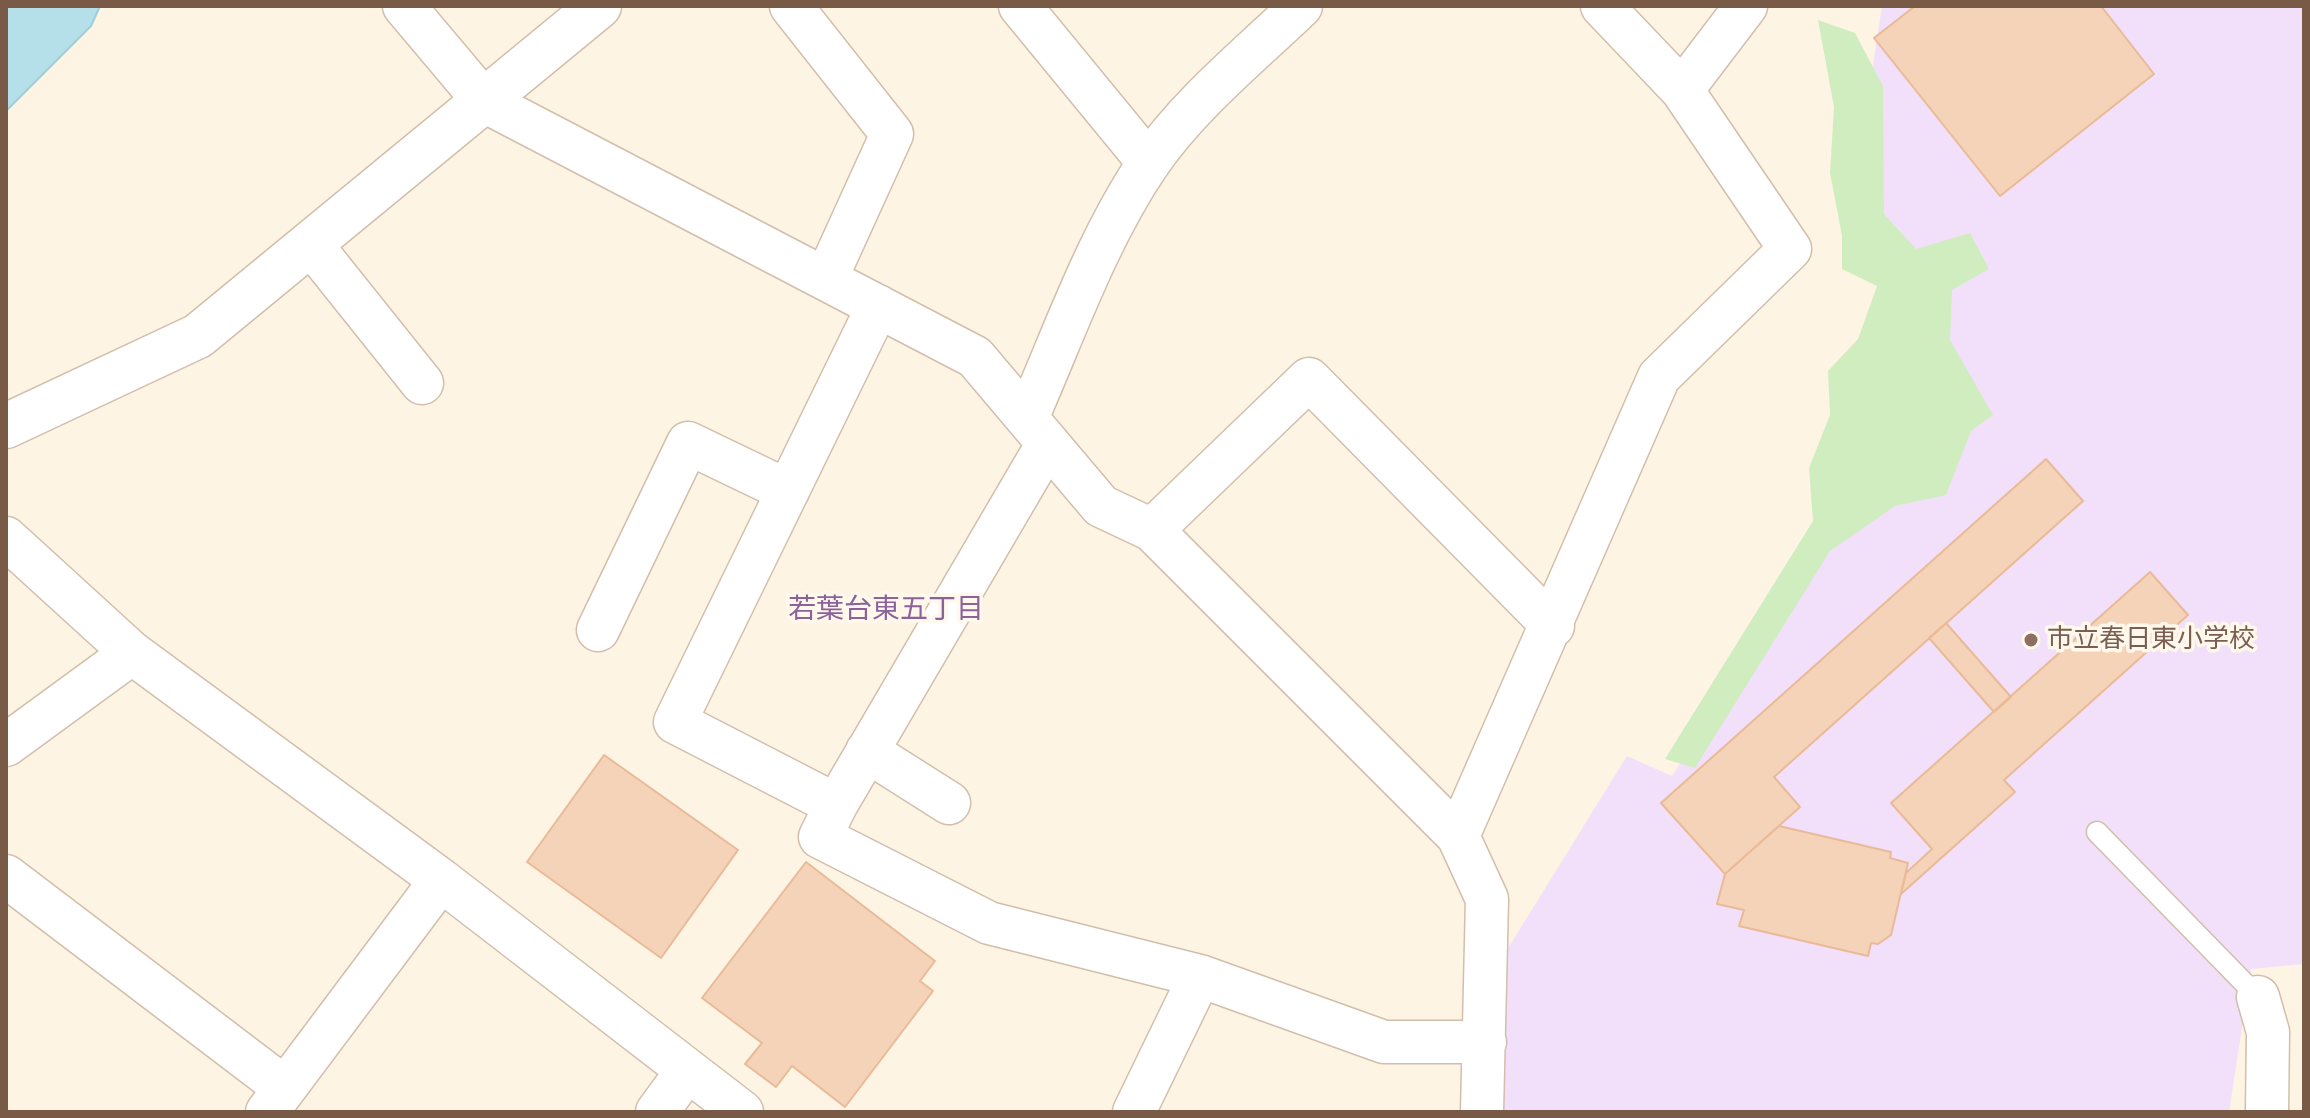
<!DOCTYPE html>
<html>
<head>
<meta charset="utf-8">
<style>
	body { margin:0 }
	#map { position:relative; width:2310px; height:1118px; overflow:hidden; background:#fef4e3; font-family:"Fira Sans Condensed",sans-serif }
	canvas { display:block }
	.frame { position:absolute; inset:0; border:8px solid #785a47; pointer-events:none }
</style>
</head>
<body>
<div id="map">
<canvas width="2310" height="1118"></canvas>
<div class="frame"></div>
</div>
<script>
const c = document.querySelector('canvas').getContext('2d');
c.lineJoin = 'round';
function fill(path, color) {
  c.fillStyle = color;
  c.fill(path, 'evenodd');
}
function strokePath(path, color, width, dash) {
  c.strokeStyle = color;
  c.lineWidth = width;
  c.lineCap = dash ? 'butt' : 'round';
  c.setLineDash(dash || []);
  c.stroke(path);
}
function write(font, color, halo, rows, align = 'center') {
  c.font = font + ' "Fira Sans Condensed","Noto Sans JP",sans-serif';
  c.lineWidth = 7;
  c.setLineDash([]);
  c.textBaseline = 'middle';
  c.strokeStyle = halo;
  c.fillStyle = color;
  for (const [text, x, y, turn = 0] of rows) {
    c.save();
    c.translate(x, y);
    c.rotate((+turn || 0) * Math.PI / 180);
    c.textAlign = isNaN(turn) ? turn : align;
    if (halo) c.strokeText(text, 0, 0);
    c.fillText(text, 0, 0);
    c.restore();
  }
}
fill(new Path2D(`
	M 1882,6 L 2304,6 L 2304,964 L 2251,969 L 2229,1112 L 1499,1112 L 1505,953 L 1627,756 L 1672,776 L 1833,523 L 1894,270 L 1852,204 Z`), '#f2e0fa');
fill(new Path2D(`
	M 1818,20 L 1855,33 L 1883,86 L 1884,214 L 1916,249 L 1970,233 L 1989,269 L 1952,290 L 1950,340 L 1993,415 L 1971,431 L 1946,495 L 1895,506 L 1830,551 L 1695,768 L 1665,759 L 1813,521 L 1809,468 L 1830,415 L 1828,371 L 1858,339 L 1877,286 L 1842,269 L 1842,236 L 1830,173 L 1834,107 Z`), '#d0edc0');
const water = new Path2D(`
	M 6,6 L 100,6 L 91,26 L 6,111 Z`);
fill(water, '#b6e0e9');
strokePath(water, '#9bcfdc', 2);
const building = new Path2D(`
	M 1915,6 L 2101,6 L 2154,74 L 2000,196 L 1874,38 Z
	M 2046,459 L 2083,501 L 1774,777 L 1800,807 L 1725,874 L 1661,803 Z
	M 2150,572 L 2188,615 L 2004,780 L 2015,792 L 1901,894 L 1906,873 L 1932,849 L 1891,803 Z
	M 1946,623 L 2011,697 L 1994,712 L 1929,638 Z
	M 604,755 L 738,850 L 661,958 L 527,862 Z
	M 1779,826 L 1891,852 L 1890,858 L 1908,863 L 1891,935 L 1878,944 L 1871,943 L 1868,956 L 1739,926 L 1744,910 L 1717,904 L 1725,874 Z
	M 806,862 L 935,961 L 920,981 L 933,991 L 845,1107 L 792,1066 L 776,1087 L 745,1064 L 762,1043 L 702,998 Z`);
fill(building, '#f5d3b8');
strokePath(building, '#e9ba97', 2);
const service = new Path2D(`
	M 2097,832 L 2258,997`);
const minor = new Path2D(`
	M 404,6 L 484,101 L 975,357 L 1101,506 L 1152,530 L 1458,836 L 1487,899 L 1482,1112
	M 791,6 L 892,134 L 826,279
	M 1020,6 L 1149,163
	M 1602,6 L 1682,90
	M 310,243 L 422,383
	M 878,306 L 675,722 L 836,805 L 1048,443
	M 1027,418 C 1064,334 1096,241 1148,164 C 1189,104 1249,56 1301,6
	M 1152,530 L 1309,379 L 1553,626
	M 6,538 L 132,653 L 441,880 L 742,1112
	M 598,630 L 688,443 L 788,491
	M 6,745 L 132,653
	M 867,751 L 949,803
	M 836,805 L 820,837 L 989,923 L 1200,976 L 1384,1042 L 1485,1042
	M 1458,836 L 1659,377 L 1790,249 L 1682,90 L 1746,6
	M 6,876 L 285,1088
	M 2258,997 L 2268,1032 L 2267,1112
	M 267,1112 L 441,880
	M 657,1112 L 687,1071
	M 1134,1112 L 1200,976`);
const tertiary = new Path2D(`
	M 6,426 L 198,336 L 599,6`);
strokePath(service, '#d2beab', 23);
strokePath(minor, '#d2beab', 45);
strokePath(tertiary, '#d2beab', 47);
strokePath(service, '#fff', 20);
strokePath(minor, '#fff', 42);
strokePath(tertiary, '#fff', 44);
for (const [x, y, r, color] of [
	[2031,640,8,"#8d6e63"]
]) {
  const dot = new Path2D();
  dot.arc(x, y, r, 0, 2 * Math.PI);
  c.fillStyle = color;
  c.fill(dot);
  strokePath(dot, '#fff8eb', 3);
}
write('26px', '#785e54', '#fff8eb', [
	["市立春日東小学校",2047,640]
], 'left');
write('28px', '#8b629c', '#fff8eb', [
	["若葉台東五丁目",886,610]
]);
</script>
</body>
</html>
